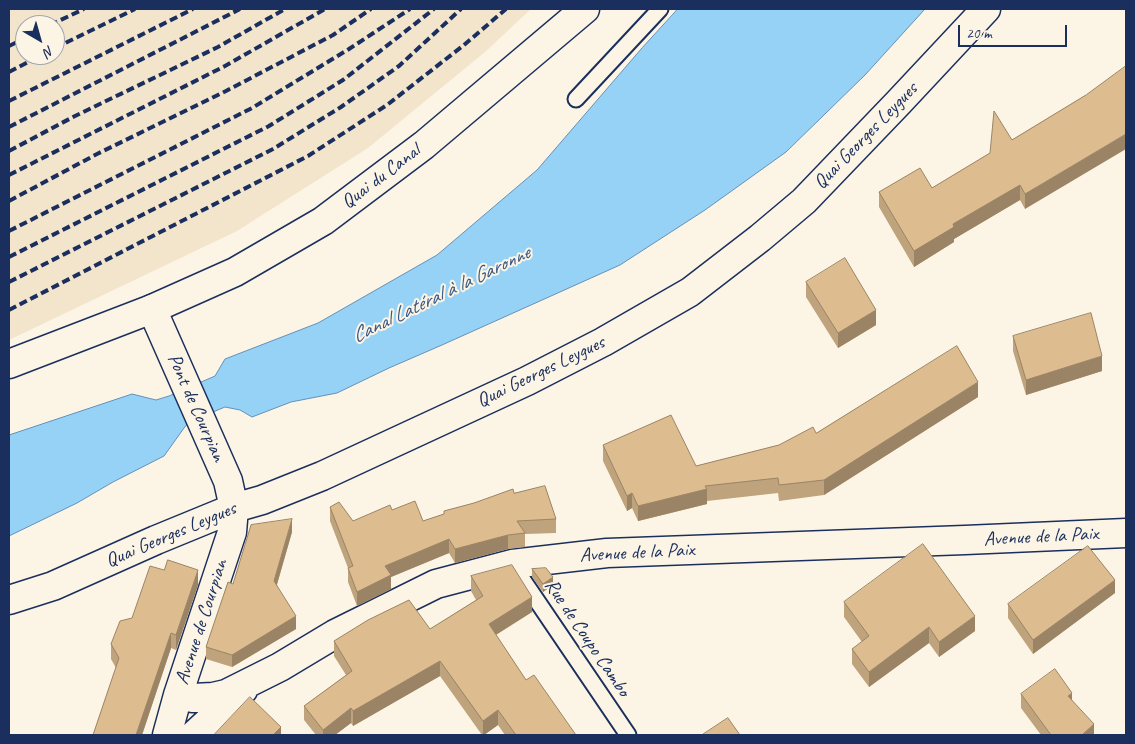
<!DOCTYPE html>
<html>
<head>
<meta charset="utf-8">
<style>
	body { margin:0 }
	#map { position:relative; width:1135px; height:744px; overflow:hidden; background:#fcf5e5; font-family:Caveat,sans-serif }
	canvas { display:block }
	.frame { position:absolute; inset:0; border:10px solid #1b2f5e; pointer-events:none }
	.north { position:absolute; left:15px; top:15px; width:50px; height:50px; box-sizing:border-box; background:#fcf5e5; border:1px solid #a2a6af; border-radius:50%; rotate:142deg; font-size:14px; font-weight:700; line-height:20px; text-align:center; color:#1b2f5e }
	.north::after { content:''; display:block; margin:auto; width:18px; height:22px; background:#1b2f5e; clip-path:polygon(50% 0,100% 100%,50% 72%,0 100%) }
	.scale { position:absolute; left:958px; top:25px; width:109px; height:22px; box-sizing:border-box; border:2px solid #1b2f5e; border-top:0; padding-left:6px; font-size:15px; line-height:18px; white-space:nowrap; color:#1b2f5e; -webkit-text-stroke:4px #fcf5e5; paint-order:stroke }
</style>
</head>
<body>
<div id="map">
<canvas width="1135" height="744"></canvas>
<div class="frame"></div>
<div class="north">N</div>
<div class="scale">20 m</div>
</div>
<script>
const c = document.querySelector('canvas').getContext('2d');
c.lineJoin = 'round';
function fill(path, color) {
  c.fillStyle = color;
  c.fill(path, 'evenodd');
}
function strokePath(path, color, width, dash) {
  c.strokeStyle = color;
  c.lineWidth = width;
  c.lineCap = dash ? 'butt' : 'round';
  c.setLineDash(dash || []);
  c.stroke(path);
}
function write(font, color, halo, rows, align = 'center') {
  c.font = font + ' Caveat,sans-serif';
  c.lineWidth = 4;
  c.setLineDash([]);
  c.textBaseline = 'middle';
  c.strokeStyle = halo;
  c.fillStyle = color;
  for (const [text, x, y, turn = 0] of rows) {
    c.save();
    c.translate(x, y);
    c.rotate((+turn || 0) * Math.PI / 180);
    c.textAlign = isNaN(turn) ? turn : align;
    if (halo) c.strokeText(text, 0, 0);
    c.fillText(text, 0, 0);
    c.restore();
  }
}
fill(new Path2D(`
	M 9,9 L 531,9 L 485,52 L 368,148 L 237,231 L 9,340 ZM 25,25 L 55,25 L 55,55 L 25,55 Z`), '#f3e4cc');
const water = new Path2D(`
	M 678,9 L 925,9 L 865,75 L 786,152 L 705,210 L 620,265 L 442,345 L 389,368 L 337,393 L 291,402 L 252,417 L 240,410 L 225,407 L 189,422 L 184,428 L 164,456 L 113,482 L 77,503 L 9,536 L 9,435 L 132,394 L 156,400 L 169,396 L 215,376 L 225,359 L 318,323 L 437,255 L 537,170 L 642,48 Z`);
fill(water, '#96d1f6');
strokePath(water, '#6590b9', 1);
const lane = new Path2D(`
	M 576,99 L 660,9
	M 512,564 L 628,735`);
const street = new Path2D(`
	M 152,309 L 228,481 L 234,508 L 232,532 L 178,695 L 167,735
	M 9,600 L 53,586 L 156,540 L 234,508 L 262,500 L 322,476 L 527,381 L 603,342 L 690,292 L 760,238 L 804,201 L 899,102 L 986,9
	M 178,695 L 193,698 L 213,697 L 226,694 L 280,667 L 335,634 L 436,584 L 512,564 L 607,553 L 965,540 L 1126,533
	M 194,735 L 243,690`);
const secondary = new Path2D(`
	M 9,364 L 152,309 L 235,272 L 323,221 L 424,145 L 585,9`);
strokePath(lane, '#1b2f5e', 19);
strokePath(street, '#1b2f5e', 31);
strokePath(secondary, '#1b2f5e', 31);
strokePath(lane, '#fcf5e5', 15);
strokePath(street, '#fcf5e5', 28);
strokePath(secondary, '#fcf5e5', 28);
strokePath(new Path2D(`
	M 50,25 L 84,9
	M 9,46 L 25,38
	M 55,48 L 135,9
	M 9,72 L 42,55
	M 9,101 L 193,9
	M 9,127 L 240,9
	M 9,151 L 75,116 L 218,47 L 285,9
	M 9,175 L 225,66 L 325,9
	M 9,201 L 97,154 L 226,91 L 333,35 L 371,9
	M 9,231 L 252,108 L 349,49 L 410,9
	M 9,257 L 269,126 L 343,80 L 434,9
	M 9,282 L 273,149 L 341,107 L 399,66 L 461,9
	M 9,310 L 308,156 L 387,105 L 464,45 L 506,9`), '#1b2f5e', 4, [8, 4]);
fill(new Path2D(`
	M 1086,95 L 1025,209 L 1020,200 L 954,239 L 954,242 L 914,267 L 879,207 L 879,192 L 932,188 Z
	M 806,282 L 876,325 L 838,348 L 806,297 Z
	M 1013,336 L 1102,371 L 1026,395 L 1013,351 Z
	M 978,397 L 824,495 L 779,501 L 778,493 L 707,501 L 707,504 L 638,521 L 632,508 L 627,511 L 603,461 L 603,445 L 696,466 L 779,445 L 816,433 Z
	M 1125,450 L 1126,450 L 1126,471 L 1125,465 Z
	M 514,493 L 556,519 L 556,533 L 525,534 L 525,547 L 508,549 L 455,563 L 449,553 L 391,577 L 391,589 L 357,606 L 348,582 L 348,568 L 330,521 L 330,507 L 353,521 L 392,510 L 423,521 L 444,514 L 444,511 Z
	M 292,532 L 277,585 L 296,629 L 232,667 L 206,659 L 206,647 L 233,584 Z
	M 532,569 L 553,585 L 543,592 L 532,577 Z
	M 164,570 L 198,585 L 176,650 L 171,648 L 142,735 L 93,735 L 116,668 L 111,659 L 111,644 L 132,618 Z
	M 471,576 L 532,612 L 496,635 L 526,680 L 576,735 L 505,735 L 498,725 L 484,735 L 482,735 L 440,676 L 353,726 L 351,723 L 335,735 L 316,735 L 304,720 L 304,706 L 346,675 L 334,656 L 334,641 L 430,629 L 476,600 L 471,591 Z
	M 1115,593 L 1033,654 L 1008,618 L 1008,604 Z
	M 844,602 L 975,631 L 939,657 L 929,643 L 869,687 L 852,664 L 852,649 L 862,642 L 844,617 Z
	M 1021,694 L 1072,700 L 1094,735 L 1041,735 L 1021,708 Z`), '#bea37c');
fill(new Path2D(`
	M 1126,134 L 1126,149 L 1025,209 L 1025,194 Z
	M 1020,185 L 1020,200 L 954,239 L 954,242 L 914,267 L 914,251 L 953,224 Z
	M 876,310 L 876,325 L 838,348 L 838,333 Z
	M 1102,356 L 1102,371 L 1026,395 L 1026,380 Z
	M 978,382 L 978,397 L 824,495 L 824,480 Z
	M 707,489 L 707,504 L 638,521 L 638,506 Z
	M 632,493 L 632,508 L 627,511 L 627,496 Z
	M 292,519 L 292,532 L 274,594 L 274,581 Z
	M 508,535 L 508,549 L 455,563 L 455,549 Z
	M 449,539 L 449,553 L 391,577 L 391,589 L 357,606 L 357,592 L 385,566 Z
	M 198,570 L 198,585 L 176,650 L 176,635 Z
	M 553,577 L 553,585 L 543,592 L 543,584 Z
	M 1115,580 L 1115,593 L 1033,654 L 1033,640 Z
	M 532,597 L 532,612 L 489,639 L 489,624 Z
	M 296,616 L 296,629 L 232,667 L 232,655 Z
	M 975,616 L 975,631 L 939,657 L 939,642 Z
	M 929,627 L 929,643 L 869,687 L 869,672 Z
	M 171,633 L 171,648 L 142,735 L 136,735 Z
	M 440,661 L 440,676 L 353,726 L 353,711 Z
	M 1072,693 L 1072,707 L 1068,696 Z
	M 351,708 L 351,723 L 335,735 L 323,735 L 323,730 Z
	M 498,710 L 498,725 L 484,735 L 483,735 L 483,721 Z
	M 1094,724 L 1094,735 L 1082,735 Z
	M 281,727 L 281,735 L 273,735 Z`), '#9b8465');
const building = new Path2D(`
	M 1126,66 L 1126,134 L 1025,194 L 1020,185 L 953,224 L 954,227 L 914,251 L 879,192 L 920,168 L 932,188 L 990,153 L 994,111 L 1012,140 L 1086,95 Z
	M 845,258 L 876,310 L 838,333 L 806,282 Z
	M 1091,313 L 1102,356 L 1026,380 L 1013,336 Z
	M 957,346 L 978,382 L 824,480 L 779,485 L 778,478 L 705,486 L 707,489 L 638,506 L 632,493 L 627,496 L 603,445 L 671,415 L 696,466 L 779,445 L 813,427 L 816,433 Z
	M 545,486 L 556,519 L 517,521 L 525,533 L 508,535 L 455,549 L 449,539 L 385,566 L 391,575 L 357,592 L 348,568 L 353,566 L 330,507 L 339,502 L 353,521 L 390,505 L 392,510 L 415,501 L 423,521 L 444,514 L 444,511 L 474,503 L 513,489 L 514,493 Z
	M 292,519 L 274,581 L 296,616 L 232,655 L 206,647 L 228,582 L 233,584 L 251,525 Z
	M 923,544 L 975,616 L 939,642 L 929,627 L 869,672 L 852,649 L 869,636 L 844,602 Z
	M 1088,546 L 1115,580 L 1033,640 L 1008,604 Z
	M 168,560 L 198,570 L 176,635 L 171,633 L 136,735 L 93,735 L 119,658 L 111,644 L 120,621 L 132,618 L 150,566 L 164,570 Z
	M 512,565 L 532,597 L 489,624 L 526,680 L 534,675 L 576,735 L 516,735 L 498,710 L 483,721 L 440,661 L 353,711 L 351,708 L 323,730 L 304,706 L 352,671 L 334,641 L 368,620 L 409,600 L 430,629 L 483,596 L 471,576 Z
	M 546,568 L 553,577 L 543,584 L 532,569 Z
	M 1055,669 L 1072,693 L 1068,696 L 1094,724 L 1082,735 L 1051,735 L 1021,694 Z
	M 250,697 L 281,727 L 273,735 L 214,735 Z
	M 728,718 L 740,735 L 702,735 Z`);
fill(building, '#ddbd90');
strokePath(building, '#9b8465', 1);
write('20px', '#1b2f5e', '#fcf5e5', [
	["Quai Georges Leygues",866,136,-46],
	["Quai du Canal",381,177,-37],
	["Quai Georges Leygues",541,372,-26],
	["Pont de Courpian",196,408,66],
	["Quai Georges Leygues",171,535,-23],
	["Avenue de la Paix",1041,537,-3],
	["Avenue de la Paix",637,553,-3],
	["Avenue de Courpian",202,622,-72],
	["Rue de Coupo Cambo",587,638,56]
]);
write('italic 21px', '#3a5884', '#fcf5e5', [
	["Canal Latéral à la Garonne",441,295,-26]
]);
</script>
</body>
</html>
